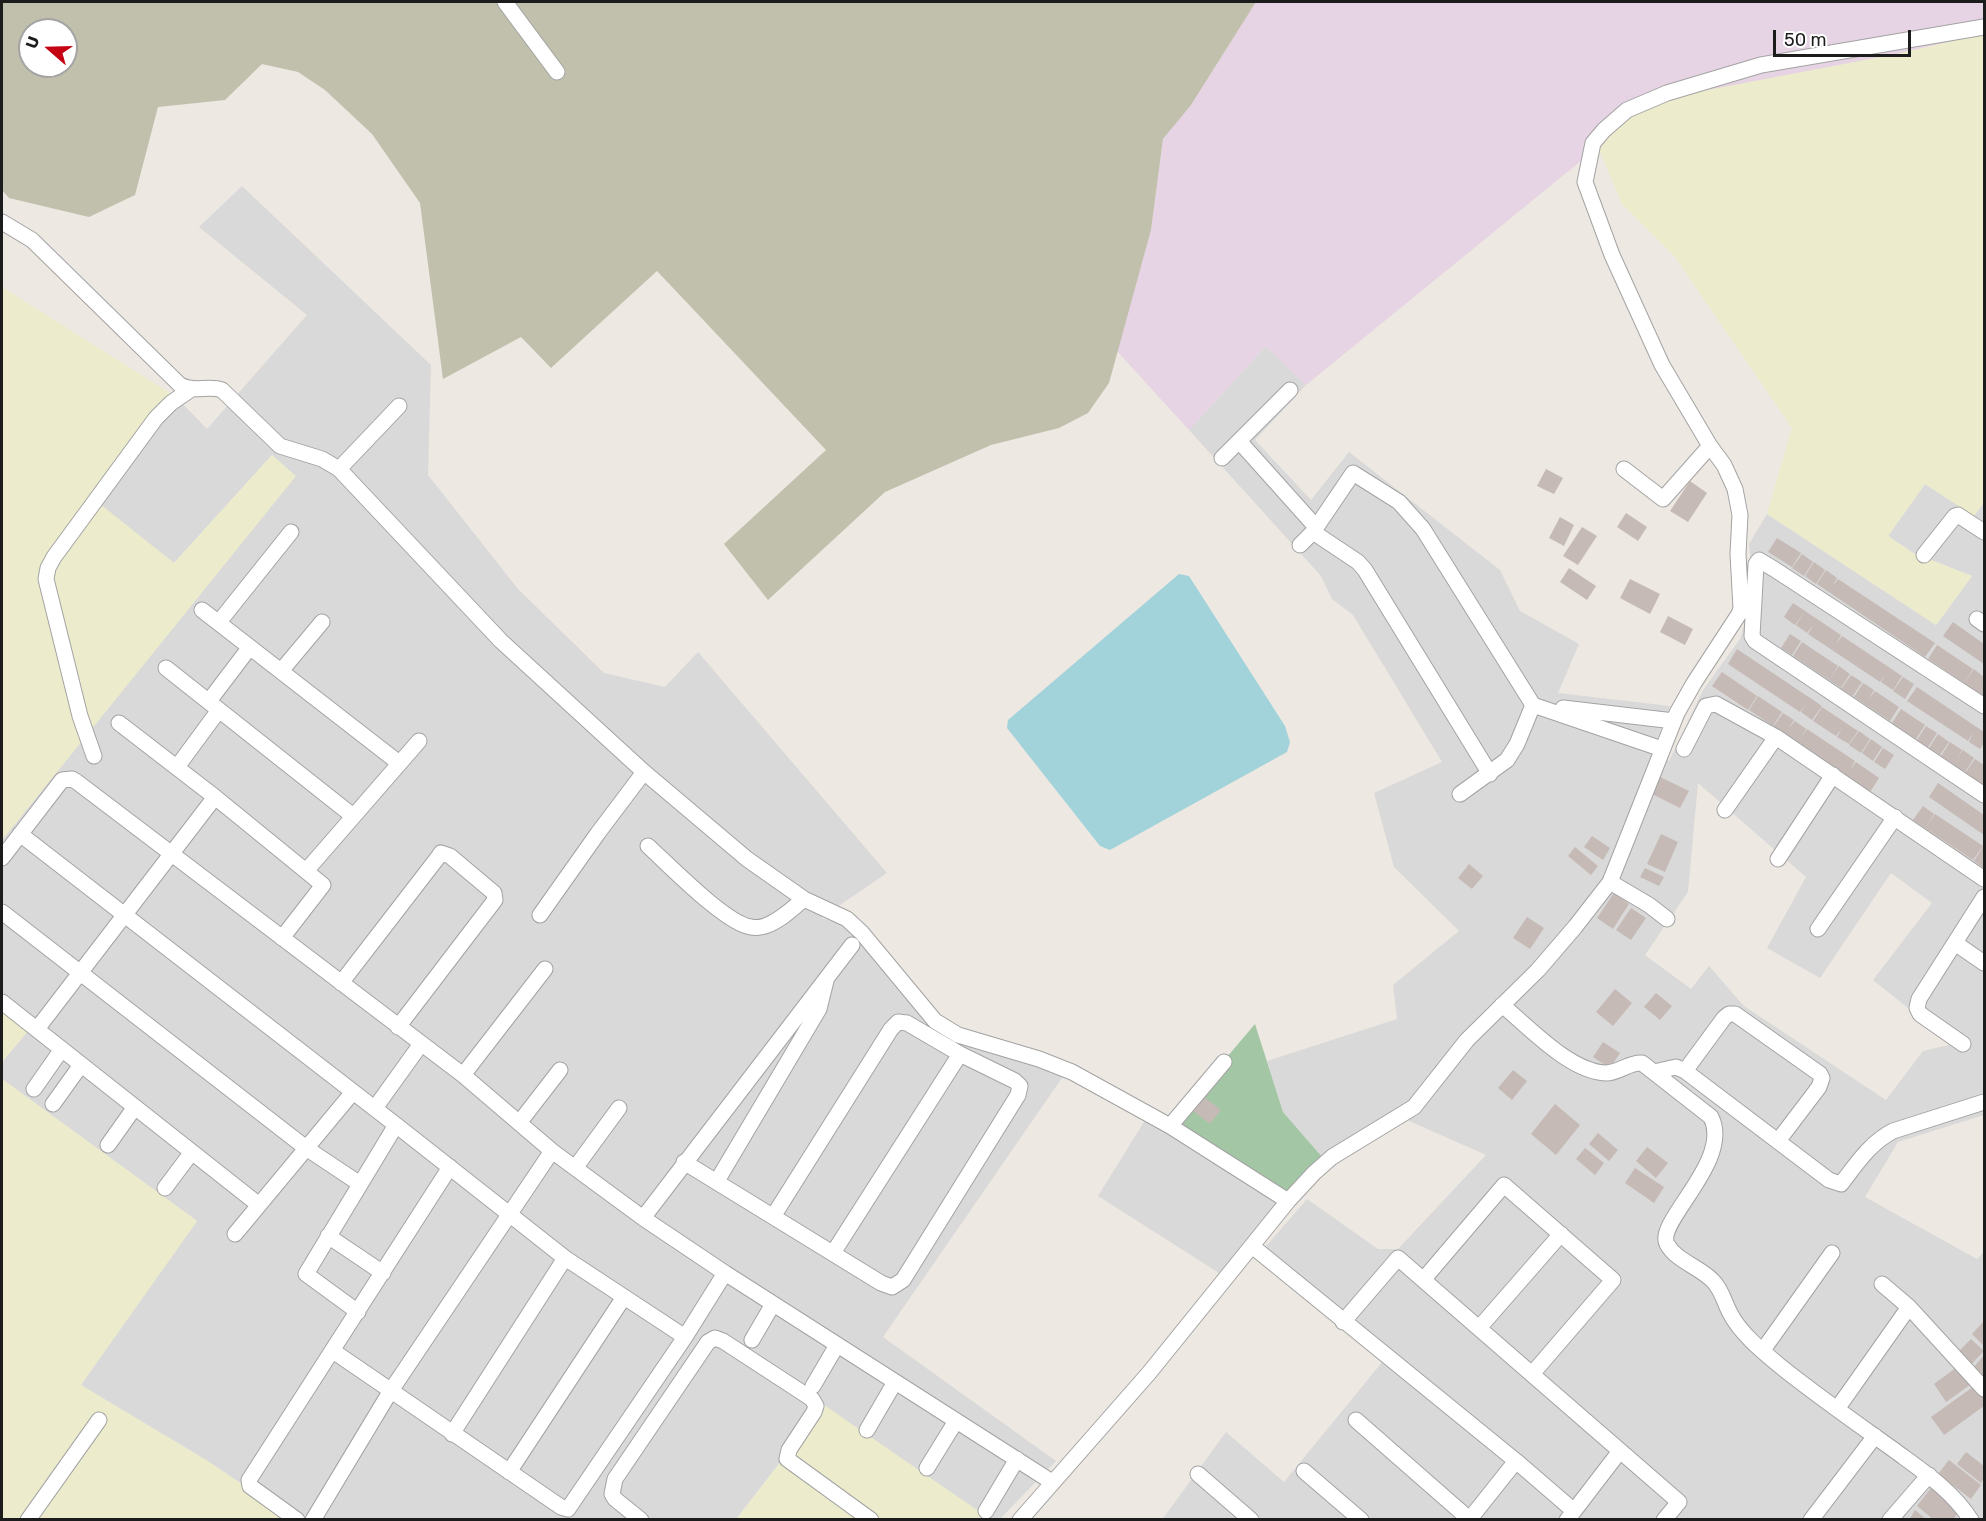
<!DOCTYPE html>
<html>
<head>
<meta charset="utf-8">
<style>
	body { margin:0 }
	#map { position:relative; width:1986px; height:1521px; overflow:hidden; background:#ede8e1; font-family:Rubik,sans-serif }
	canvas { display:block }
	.frame { position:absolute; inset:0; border:3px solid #1c1c1c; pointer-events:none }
	.north { position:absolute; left:18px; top:18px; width:60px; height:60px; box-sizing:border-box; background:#fff; border:2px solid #a4a4a4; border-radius:50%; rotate:290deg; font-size:16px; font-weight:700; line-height:24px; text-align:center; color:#1c1c1c }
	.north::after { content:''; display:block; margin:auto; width:21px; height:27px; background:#c50214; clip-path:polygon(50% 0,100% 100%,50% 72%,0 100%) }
	.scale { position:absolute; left:1773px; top:30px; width:138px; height:27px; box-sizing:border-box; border:3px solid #1c1c1c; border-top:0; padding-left:8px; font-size:18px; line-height:21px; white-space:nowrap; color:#1c1c1c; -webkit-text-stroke:4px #fff; paint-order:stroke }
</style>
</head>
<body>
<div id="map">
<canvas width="1986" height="1521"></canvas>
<div class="frame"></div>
<div class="north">U</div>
<div class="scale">50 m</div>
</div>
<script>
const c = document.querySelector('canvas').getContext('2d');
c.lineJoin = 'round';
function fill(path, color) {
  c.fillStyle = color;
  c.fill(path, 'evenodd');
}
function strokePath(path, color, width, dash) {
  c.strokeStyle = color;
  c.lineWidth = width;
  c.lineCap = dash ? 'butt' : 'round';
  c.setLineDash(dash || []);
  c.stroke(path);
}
fill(new Path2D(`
	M 242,186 L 431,365 L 428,475 L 518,589 L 604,673 L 665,687 L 698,652 L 887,873 L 821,918 L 860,929 L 925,1017 L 1064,1075 L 883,1337 L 1056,1461 L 1000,1519 L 990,1519 L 824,1406 L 736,1519 L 294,1519 L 206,1460 L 80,1385 L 197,1221 L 2,1079 L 2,1062 L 33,1025 L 2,1003 L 2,840 L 295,476 L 272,455 L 174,563 L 94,501 L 176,397 L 207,429 L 307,315 L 199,227 Z
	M 1266,346 L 1306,385 L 1255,440 L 1311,500 L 1349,452 L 1500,570 L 1520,611 L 1579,644 L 1558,693 L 1670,706 L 1653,749 L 1669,761 L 1703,690 L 1740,639 L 1754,588 L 1749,544 L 1767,514 L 1936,625 L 1972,576 L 1913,553 L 1888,536 L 1925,484 L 1973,515 L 1984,503 L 1984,1115 L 1898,1142 L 1865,1197 L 1977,1259 L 1984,1252 L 1984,1519 L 1162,1520 L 1226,1432 L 1284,1482 L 1383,1361 L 1255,1259 L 1307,1199 L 1378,1249 L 1398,1249 L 1486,1155 L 1398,1116 L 1323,1158 L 1283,1112 L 1267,1061 L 1397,1019 L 1393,985 L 1459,931 L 1394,867 L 1374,793 L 1442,762 L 1353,615 L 1332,599 L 1321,576 L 1189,430 ZM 1698,783 L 1806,877 L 1767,948 L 1820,978 L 1891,873 L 1932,903 L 1873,980 L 1953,1044 L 1923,1051 L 1886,1100 L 1744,1006 L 1709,966 L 1691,989 L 1645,955 L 1688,892 Z
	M 1147,1117 L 1284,1202 L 1227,1278 L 1098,1196 Z`), '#dad9d9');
fill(new Path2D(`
	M 1256,2 L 1984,2 L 1984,34 L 1896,54 L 1598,147 L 1306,385 L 1266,346 L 1189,430 L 1117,351 L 1151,230 L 1163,139 L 1191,105 Z`), '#e6d3e4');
fill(new Path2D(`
	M 2,2 L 1256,2 L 1191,105 L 1163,139 L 1151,230 L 1109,383 L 1088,413 L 1059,428 L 991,445 L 885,492 L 768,600 L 724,544 L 826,450 L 657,271 L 551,368 L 521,337 L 443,379 L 420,203 L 372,134 L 325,90 L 298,72 L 262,64 L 225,100 L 158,107 L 135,195 L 89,217 L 9,198 L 2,190 ZM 30,30 L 66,30 L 66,66 L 30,66 Z`), '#c1c0ad');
fill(new Path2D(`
	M 1984,34 L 1984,503 L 1974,516 L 1925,484 L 1888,536 L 1913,553 L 1972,576 L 1936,625 L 1767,514 L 1792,428 L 1675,257 L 1622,204 L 1598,147 L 1645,102 L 1896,54 Z
	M 2,287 L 176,397 L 95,500 L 174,563 L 272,455 L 296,476 L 2,840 Z
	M 2,1003 L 33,1025 L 2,1062 Z
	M 2,1079 L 197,1221 L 81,1385 L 206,1460 L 294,1519 L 2,1519 Z
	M 824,1405 L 990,1519 L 736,1520 Z`), '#ececcc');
fill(new Path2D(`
	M 1255,1024 L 1283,1112 L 1323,1158 L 1284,1202 L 1166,1129 Z`), '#a3c6a5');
fill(new Path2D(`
	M 1179,574 L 1189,576 L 1285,726 L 1290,742 L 1287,752 L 1110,850 L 1100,846 L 1007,728 L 1008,720 Z`), '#a2d3db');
fill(new Path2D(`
	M 1546,469 L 1563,478 L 1554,494 L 1537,486 Z
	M 1690,481 L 1707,493 L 1688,522 L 1670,511 Z
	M 1626,513 L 1647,527 L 1638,541 L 1617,527 Z
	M 1560,517 L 1574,525 L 1564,546 L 1549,538 Z
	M 1582,527 L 1597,536 L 1578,565 L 1563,556 Z
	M 1777,538 L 1801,553 L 1792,567 L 1768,552 Z
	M 1802,554 L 1813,562 L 1804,576 L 1792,568 Z
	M 1814,562 L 1825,570 L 1816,584 L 1805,576 Z
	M 1569,568 L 1596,586 L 1587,600 L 1560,582 Z
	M 1826,570 L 1837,578 L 1833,586 L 1838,579 L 1935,643 L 1925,657 L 1817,584 Z
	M 1630,579 L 1660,594 L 1650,614 L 1620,598 Z
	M 1793,603 L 1805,611 L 1795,625 L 1784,617 Z
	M 1805,611 L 1841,635 L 1836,644 L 1842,636 L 1902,676 L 1893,690 L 1881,682 L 1886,674 L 1880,682 L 1808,634 L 1813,625 L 1807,633 L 1796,625 Z
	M 1668,616 L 1693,629 L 1685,645 L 1660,632 Z
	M 1953,622 L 1984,644 L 1984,664 L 1943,636 Z
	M 1790,634 L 1801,641 L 1792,655 L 1781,648 Z
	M 1802,642 L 1838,666 L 1829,680 L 1793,656 Z
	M 1937,645 L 1973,669 L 1964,683 L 1928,659 Z
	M 1737,649 L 1822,706 L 1812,720 L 1801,712 L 1806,704 L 1800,712 L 1728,664 Z
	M 1839,666 L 1850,674 L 1841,688 L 1829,680 Z
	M 1974,669 L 1984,677 L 1984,697 L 1964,683 Z
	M 1722,672 L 1757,696 L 1748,710 L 1712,686 Z
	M 1851,675 L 1862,682 L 1853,696 L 1841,689 Z
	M 1903,677 L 1914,684 L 1905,699 L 1893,691 Z
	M 1863,683 L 1874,690 L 1869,699 L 1875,691 L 1887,699 L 1881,707 L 1887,699 L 1899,707 L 1890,721 L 1854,697 Z
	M 1917,687 L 1984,732 L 1984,743 L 1980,749 L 1969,742 L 1973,733 L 1968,741 L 1907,701 Z
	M 1758,696 L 1782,712 L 1773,726 L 1749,710 Z
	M 1822,707 L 1858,731 L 1849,744 L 1837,737 L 1842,728 L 1836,736 L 1813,721 Z
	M 1901,709 L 1925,725 L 1916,739 L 1892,723 Z
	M 1783,713 L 1794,720 L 1789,728 L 1795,721 L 1806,729 L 1801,737 L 1807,729 L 1855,761 L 1850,770 L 1856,762 L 1879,778 L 1870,792 L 1773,727 Z
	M 1926,726 L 1937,733 L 1928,747 L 1917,740 Z
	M 1859,731 L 1870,739 L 1861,753 L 1849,745 Z
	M 1938,734 L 1949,742 L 1940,755 L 1929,748 Z
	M 1871,739 L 1882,747 L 1873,761 L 1862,753 Z
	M 1950,742 L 1962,750 L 1957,758 L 1963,750 L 1974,758 L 1965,772 L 1941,756 Z
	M 1883,748 L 1894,755 L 1885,769 L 1874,762 Z
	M 1975,759 L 1984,765 L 1984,785 L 1965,773 Z
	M 1656,775 L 1689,791 L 1680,808 L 1648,792 Z
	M 1938,783 L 1984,815 L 1984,835 L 1929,797 Z
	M 1923,806 L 1934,814 L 1925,828 L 1913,820 Z
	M 1935,814 L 1983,846 L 1973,860 L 1925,828 Z
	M 1661,834 L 1678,842 L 1665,872 L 1647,864 Z
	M 1592,836 L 1610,848 L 1603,860 L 1584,847 Z
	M 1984,845 L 1984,868 L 1974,861 Z
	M 1575,847 L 1598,866 L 1591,875 L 1568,856 Z
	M 1469,864 L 1483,876 L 1472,889 L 1458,878 Z
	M 1645,868 L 1664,877 L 1659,886 L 1640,877 Z
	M 1614,893 L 1629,904 L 1613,929 L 1597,918 Z
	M 1631,908 L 1646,918 L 1631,940 L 1616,930 Z
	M 1527,917 L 1544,928 L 1530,949 L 1513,938 Z
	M 1615,989 L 1632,1003 L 1613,1026 L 1596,1012 Z
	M 1656,993 L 1672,1006 L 1660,1020 L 1644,1007 Z
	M 1603,1042 L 1620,1053 L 1610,1068 L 1593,1057 Z
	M 1513,1070 L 1527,1081 L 1512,1100 L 1498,1088 Z
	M 1199,1093 L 1221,1110 L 1210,1124 L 1188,1107 Z
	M 1555,1104 L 1580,1125 L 1556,1155 L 1531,1134 Z
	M 1598,1133 L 1618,1150 L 1609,1161 L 1589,1144 Z
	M 1647,1147 L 1668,1163 L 1656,1178 L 1636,1161 Z
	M 1585,1148 L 1604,1163 L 1595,1175 L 1576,1159 Z
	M 1635,1168 L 1664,1187 L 1654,1203 L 1625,1183 Z
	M 1984,1321 L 1984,1346 L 1972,1334 Z
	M 1971,1339 L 1984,1351 L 1969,1367 L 1956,1354 Z
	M 1984,1355 L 1984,1379 L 1973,1368 Z
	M 1957,1367 L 1970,1385 L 1946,1402 L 1934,1384 Z
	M 1977,1384 L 1984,1395 L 1984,1406 L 1944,1435 L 1931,1417 Z
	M 1966,1452 L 1984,1466 L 1984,1478 L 1981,1483 L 1957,1464 Z
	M 1949,1460 L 1981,1485 L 1971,1499 L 1938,1474 Z
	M 1931,1488 L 1960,1510 L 1953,1520 L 1934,1520 L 1917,1506 Z
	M 1915,1510 L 1927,1520 L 1909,1520 Z`), '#c5bab5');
const minor = new Path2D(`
	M 505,2 L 557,72
	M 2,222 L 32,240 L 180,385 C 194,393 208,385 222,390 L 280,446 L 322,459 L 339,469 L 501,641 L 644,772 L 747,859 L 804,899 L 847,919 L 862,933 L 935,1021 L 958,1035 L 1039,1059 L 1072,1072 L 1170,1126 L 1288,1201
	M 1239,441 L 1316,527
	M 1222,458 L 1290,390
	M 339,469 L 399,406
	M 1624,469 L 1663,499 L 1710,446
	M 1313,532 L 1358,562 L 1365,570 L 1490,774
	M 1300,545 L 1313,532 L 1353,473 L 1399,502 L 1423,529 L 1533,705 L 1662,749
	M 1924,555 L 1955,516 L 1958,515 L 1984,532
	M 202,610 L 399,763
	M 1977,619 L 1984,624
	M 219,622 L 291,532
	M 166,668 L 353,816
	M 281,671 L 322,622
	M 209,701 L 250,647
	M 1984,706 L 1774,569 L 1759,560 L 1756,564 L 1752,636 L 1755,641 L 1984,795
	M 1563,708 L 1674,721
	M 119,723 L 215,797 L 323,885 L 282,938
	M 1684,749 L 1706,706 L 1716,704 L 1776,737 L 1984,879
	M 94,756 L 80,716 L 46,579 L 48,568 L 54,557 L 156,418 L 171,403 L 190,390
	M 177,767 L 219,710
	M 1460,794 L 1507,760 L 1517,744 L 1533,705
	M 1725,810 L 1776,737
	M 20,834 L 396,1125 L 565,1258 L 685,1337
	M 648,846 C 669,865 726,924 751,927 C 755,928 762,927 765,926 C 780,921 793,908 804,899
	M 2,858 L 62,780 L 72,779 L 77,782 L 463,1075 L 552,1151 L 643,1218 L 725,1273 L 1052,1482
	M 1778,859 L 1833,775
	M 306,871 L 419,741
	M 1610,882 L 1649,905 L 1667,919
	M 2,912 L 306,1148 L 360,1184
	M 540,915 L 598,833 L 644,772
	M 1818,929 L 1895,817
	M 1955,943 L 1984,963
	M 341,983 L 439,856 L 441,853 L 450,856 L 494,893 L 495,900 L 398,1027
	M 2,1002 L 259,1205
	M 1502,1005 C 1529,1027 1570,1072 1606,1073 C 1619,1073 1629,1062 1642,1063 L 1711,1117 C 1733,1161 1655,1222 1667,1244 C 1676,1261 1700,1267 1713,1281 C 1722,1290 1724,1302 1730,1313 C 1740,1333 1762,1351 1780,1366 C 1816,1395 1855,1422 1894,1450 C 1921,1470 1952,1490 1971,1520
	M 37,1029 L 215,797
	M 1963,1044 L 1920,1014 L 1917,1008 L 1919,999 L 1984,897
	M 1685,1071 L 1724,1018 L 1729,1014 L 1735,1014 L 1820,1074 L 1822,1078 L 1819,1087 L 1778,1141
	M 1654,1072 L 1676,1067 L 1685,1071 L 1829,1180 L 1841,1184 C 1857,1163 1870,1143 1893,1131 L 1984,1102
	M 463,1075 L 545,969
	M 34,1089 L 62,1049
	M 53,1104 L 81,1065
	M 375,1108 L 421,1044
	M 519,1123 L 560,1070
	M 1170,1126 L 1224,1062
	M 108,1145 L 135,1107
	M 684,1162 L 881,1283 L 892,1287 L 903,1280 L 1018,1095 L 1020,1086 L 1015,1081 L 960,1054 L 907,1023 L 898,1022 L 891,1029 L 774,1215
	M 575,1168 L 619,1108
	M 717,1181 L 819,1009 L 826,981
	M 165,1188 L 192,1152
	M 643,1218 L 852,945
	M 235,1234 L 353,1092
	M 328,1236 L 383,1273
	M 1252,1246 L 1516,1461 L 1574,1511 L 1567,1520
	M 833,1253 L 960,1054
	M 1423,1280 L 1504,1185 L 1613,1280 L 1532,1374
	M 1882,1284 L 1909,1307 L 1984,1389
	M 358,1312 L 306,1274 L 396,1125
	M 1343,1322 L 1398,1258 L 1679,1502 L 1664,1520
	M 1479,1328 L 1561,1234
	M 752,1340 L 773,1304
	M 1763,1350 L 1832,1253
	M 333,1351 L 561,1507 L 568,1509 L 685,1337 L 725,1273
	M 813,1386 L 837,1345
	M 1837,1409 L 1909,1307
	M 1356,1420 L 1469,1519
	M 867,1430 L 895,1382
	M 452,1434 L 565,1258
	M 927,1468 L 956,1421
	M 1304,1471 L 1361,1520
	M 509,1472 L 624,1297
	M 1198,1474 L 1251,1520
	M 986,1511 L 1017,1459
	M 1574,1511 L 1620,1451
	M 28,1520 L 99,1420
	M 297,1520 L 250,1486 L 249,1480 L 450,1167
	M 313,1520 L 390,1392 L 552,1151
	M 641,1520 L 615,1499 L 612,1494 L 615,1479 L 708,1342 L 715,1338 L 723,1341 L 812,1399 L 816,1406 L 814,1412 L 789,1450 L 787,1459 L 871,1520
	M 1020,1520 L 1149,1373 L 1288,1201 L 1314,1173 L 1332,1157 L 1414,1107 L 1467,1040 L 1538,970 L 1575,927 L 1610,882 L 1677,713 L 1694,683 L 1739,614 L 1741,608 L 1738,554 L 1740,515 L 1735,489 L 1724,465 L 1710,446 L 1662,365 L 1612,255 L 1585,182 L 1593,143 L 1604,130 L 1627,110 L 1667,93 L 1761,65 L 1984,27
	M 1469,1520 L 1516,1461
	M 1811,1520 L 1875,1436
	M 1890,1520 L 1929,1475`);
strokePath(minor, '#a3a3a3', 17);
strokePath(minor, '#fff', 15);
</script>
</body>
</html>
